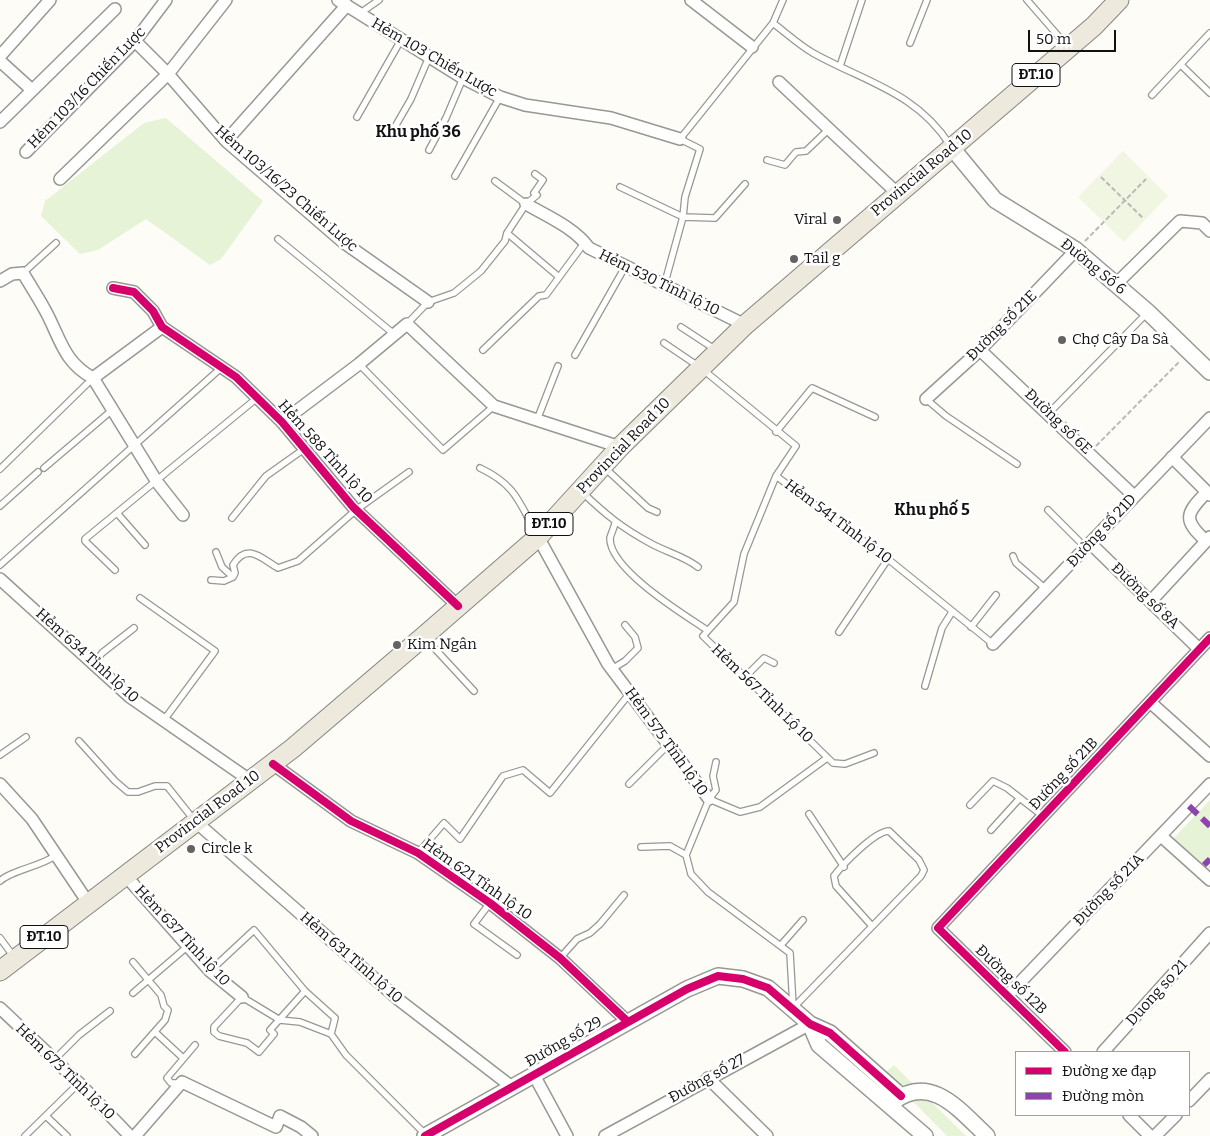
<!DOCTYPE html>
<html>
<head>
<meta charset="utf-8">
<style>
	body { margin:0 }
	#map { position:relative; width:1210px; height:1136px; overflow:hidden; background:#fdfcf7; font-family:Bitter,serif }
	canvas { display:block }
	.legend { position:absolute; left:1015px; top:1051px; width:175px; height:65px; box-sizing:border-box; background:#fff; border:1px solid #a0a0a0; margin:0; padding:6px 9px; list-style:none; font-size:15px; color:#111 }
	.legend li { display:flex; align-items:center; gap:10px; height:25px }
	.legend b { width:25px; border:1px solid #a0a0a0 }
	.scale { position:absolute; left:1028px; top:30px; width:88px; height:22px; box-sizing:border-box; border:2px solid #111; border-top:0; padding-left:6px; font-size:15px; line-height:18px; white-space:nowrap; color:#111; -webkit-text-stroke:4px #fff; paint-order:stroke }
</style>
</head>
<body>
<div id="map">
<canvas width="1210" height="1136"></canvas>
<ul class="legend">
<li><b style="height:6px;background:#d6006c"></b>Đường xe đạp</li>
<li><b style="height:6px;background:#8e44ad"></b>Đường mòn</li>
</ul>
<div class="scale">50 m</div>
</div>
<script>
const c = document.querySelector('canvas').getContext('2d');
c.lineJoin = 'round';
function fill(path, color) {
  c.fillStyle = color;
  c.fill(path, 'evenodd');
}
function strokePath(path, color, width, dash) {
  c.strokeStyle = color;
  c.lineWidth = width;
  c.lineCap = dash ? 'butt' : 'round';
  c.setLineDash(dash || []);
  c.stroke(path);
}
function write(font, color, halo, rows, align = 'center') {
  c.font = font + ' Bitter,serif';
  c.lineWidth = 5;
  c.setLineDash([]);
  c.textBaseline = 'middle';
  c.strokeStyle = halo;
  c.fillStyle = color;
  for (const [text, x, y, turn = 0] of rows) {
    c.save();
    c.translate(x, y);
    c.rotate((+turn || 0) * Math.PI / 180);
    c.textAlign = isNaN(turn) ? turn : align;
    if (halo) c.strokeText(text, 0, 0);
    c.fillText(text, 0, 0);
    c.restore();
  }
}
fill(new Path2D(`
	M 166,118 L 263,201 L 221,259 L 210,265 L 146,219 L 98,250 L 80,254 L 41,216 L 45,201 L 144,123 Z
	M 1210,800 L 1210,877 L 1170,842 Z
	M 894,1065 L 966,1136 L 947,1136 L 885,1073 Z`), '#e7f3d7');
fill(new Path2D(`
	M 1123,151 L 1168,196 L 1124,242 L 1078,197 Z`), '#f0f6e1');
const service = new Path2D(`
	M 1027,0 L 1067,46
	M 359,14 L 379,0
	M 773,23 C 786,33 799,45 813,53 C 865,82 916,92 950,145
	M 910,43 L 927,0
	M 1181,65 L 1210,93
	M 840,66 L 862,0
	M 1152,95 L 1210,33
	M 357,117 L 401,40
	M 392,132 L 411,99 L 429,57
	M 429,150 L 446,118 L 463,78
	M 767,160 L 785,165 L 796,152 L 806,151 L 829,129
	M 455,176 L 500,97
	M 495,181 L 526,204
	M 620,187 L 683,217 L 715,218 L 745,184
	M 507,233 L 559,277
	M 278,239 L 394,334
	M 23,273 L 56,243
	M 664,286 L 683,217 L 685,197 L 700,149 L 680,139 L 773,23 L 783,0
	M 407,324 L 428,302 L 454,293 L 481,271 L 505,241 L 507,233 L 526,204 L 537,195 L 534,193 L 543,180 L 535,174
	M 681,327 L 716,350
	M 664,343 L 701,368 L 796,446 L 776,476 L 888,559 L 993,644
	M 483,350 L 539,296 L 546,295 L 585,242
	M 575,355 L 625,267
	M 359,364 L 443,450 L 494,406
	M 926,399 L 946,416 L 1017,464
	M 1049,413 L 1147,313
	M 537,420 L 558,366
	M 776,432 L 812,388 L 875,417
	M 44,468 L 111,411
	M 480,468 C 516,485 519,502 537,535
	M 605,468 L 648,508 L 657,512
	M 0,469 L 93,378
	M 776,476 L 744,554 L 734,602 L 703,636 L 833,763 L 845,764 L 874,753
	M 582,492 C 605,514 622,528 650,543 C 666,552 684,556 698,567
	M 0,506 L 38,472
	M 1048,510 L 1085,547
	M 117,513 L 145,545
	M 232,518 L 266,476 L 304,449
	M 615,523 C 614,528 611,534 610,538 C 609,569 683,614 707,630
	M 216,552 L 222,567 L 233,577
	M 1013,556 L 1016,563 L 1047,590
	M 0,565 L 221,368
	M 115,570 L 85,541 L 85,539 L 257,398
	M 211,580 L 224,581 L 233,577 L 235,573 L 233,565 C 247,542 261,558 278,568 L 298,561 L 356,510 L 409,472
	M 140,598 L 215,651 L 164,720
	M 971,627 L 996,595
	M 839,632 L 888,559
	M 425,638 L 474,691
	M 94,664 L 102,653 L 134,628
	M 612,669 L 625,661 L 638,648 L 635,637 L 625,625
	M 745,677 L 764,658 L 774,663
	M 925,686 L 942,628 L 952,612
	M 79,741 L 115,781 L 128,792 L 138,792 L 155,786 L 167,786 L 194,820
	M 0,755 L 26,737
	M 716,762 L 713,776 L 716,790 L 709,799 L 686,855 L 691,874 L 708,892 L 790,953 L 793,1006
	M 629,784 L 668,745
	M 709,799 L 740,812 L 760,807 L 827,758
	M 970,805 L 993,781 L 1007,788 L 1043,816
	M 809,814 L 844,867
	M 991,830 L 1020,798
	M 641,847 L 670,846 L 686,855
	M 418,853 L 444,823 L 460,839 L 503,776 L 523,770 L 550,793 L 630,693
	M 0,881 C 12,870 39,867 55,856
	M 490,903 L 474,924 L 517,955
	M 0,938 L 14,957
	M 781,945 L 803,920
	M 560,958 L 577,939 L 590,933 L 600,924 L 624,895
	M 133,962 L 161,995 L 164,1006 L 168,1010 L 165,1020 L 135,1054
	M 210,971 L 254,930 L 305,991 L 335,1018 L 331,1034
	M 305,991 L 270,1030 L 274,1034 L 259,1052 L 247,1043 L 219,1036 L 214,1032 L 214,1027 L 242,997 L 280,1020 L 300,1022 L 331,1034 L 346,1055 L 425,1134
	M 133,993 L 188,946
	M 793,1008 L 921,876 L 924,870 L 919,860 L 889,831 C 875,831 843,864 834,876 L 836,886 L 872,926
	M 155,1032 L 183,1058
	M 54,1060 L 79,1035 L 110,1011
	M 179,1083 L 171,1083 L 167,1078 L 195,1045
	M 46,1116 L 67,1136
	M 25,1136 L 79,1083`);
const minor = new Path2D(`
	M 338,0 L 463,78 L 500,97 L 525,105 L 611,118 L 680,139
	M 691,0 L 752,47
	M 135,41 L 168,74 L 226,141 L 343,242 L 428,302
	M 0,56 L 50,0
	M 0,61 L 32,90
	M 779,82 L 897,193
	M 0,122 L 115,9
	M 226,141 L 347,5
	M 26,152 L 135,41 L 166,0
	M 60,179 L 168,74 L 226,0
	M 526,204 C 547,216 575,228 589,248 L 745,325
	M 0,281 L 12,274 L 23,273 C 30,285 38,297 45,310 C 60,337 63,362 93,378 L 157,482 L 183,515
	M 1116,284 L 1180,221 L 1202,223 L 1210,231
	M 113,288 L 134,292 L 153,311 L 162,327 L 236,377 L 282,422 L 353,507 L 458,606
	M 980,350 L 1134,496
	M 93,378 L 162,327
	M 926,399 L 980,350 L 1076,250
	M 282,422 L 359,364 L 407,324 L 494,406 L 620,447
	M 1172,457 L 1210,495
	M 538,537 L 608,664 L 709,799
	M 1206,541 C 1183,520 1185,514 1207,492
	M 1090,543 L 1199,649
	M 0,579 L 130,697 L 251,781
	M 1151,601 L 1210,537
	M 993,644 L 1210,418
	M 1150,702 L 1210,756
	M 273,764 L 351,821 L 418,853 L 490,903 L 560,958 L 627,1021
	M 0,784 L 32,819 L 89,904
	M 196,822 L 399,1000 L 512,1087
	M 1161,836 L 1210,880
	M 125,875 L 210,971 L 242,997
	M 1007,996 L 1210,784
	M 0,1008 L 79,1083 L 130,1136
	M 1065,1052 L 938,928 L 1210,638
	M 1103,1052 L 1210,933
	M 534,1075 L 567,1136
	M 708,1078 L 767,1136
	M 1189,1101 L 1210,1079
	M 1129,1115 L 1150,1136
	M 135,1136 L 182,1082 L 276,1127 L 280,1116 L 301,1127 L 312,1136
	M 605,1136 L 810,1024
	M 1155,1136 L 1176,1115`);
const tertiary = new Path2D(`
	M 952,148 L 995,200 L 1076,250 L 1148,312 L 1210,372
	M 810,1024 L 819,1045 L 925,1136
	M 893,1102 C 931,1072 961,1112 987,1136
	M 425,1136 L 687,989 L 718,976 L 743,979 L 768,988 L 810,1024 L 830,1033 L 901,1096`);
const primary = new Path2D(`
	M 0,971 L 293,748 L 423,637 L 538,537 L 620,447 L 745,325 L 1094,26 L 1119,0`);
strokePath(service, '#979795', 8);
strokePath(minor, '#979795', 14);
strokePath(tertiary, '#979795', 18);
strokePath(primary, '#858482', 21);
strokePath(new Path2D(`
	M 1101,177 L 1143,218
	M 1085,241 L 1146,179
	M 1096,446 L 1179,362`), '#b9b9b8', 2, [5, 2.5]);
strokePath(service, '#fffffe', 5.5);
strokePath(minor, '#fffffe', 11);
strokePath(tertiary, '#fffffe', 15);
strokePath(primary, '#ede9dc', 19);
strokePath(new Path2D(`
	M 1189,806 L 1210,826
	M 1204,865 L 1210,859`), '#8e44ad', 6, [12, 6]);
strokePath(new Path2D(`
	M 113,288 L 134,292 L 153,311 L 162,327 L 236,377 L 282,422 L 353,507 L 458,606
	M 273,764 L 351,821 L 418,853 L 490,903 L 560,958 L 627,1021
	M 1065,1052 L 938,928 L 1210,638
	M 425,1136 L 687,989 L 718,976 L 743,979 L 768,988 L 810,1024 L 830,1033 L 901,1096`), '#d6006c', 8);
for (const [x, y, r, color] of [
	[837,220,5,"#646362"],
	[794,259,5,"#646362"],
	[1062,340,5,"#646362"],
	[397,645,5,"#646362"],
	[191,849,5,"#646362"]
]) {
  const dot = new Path2D();
  dot.arc(x, y, r, 0, 2 * Math.PI);
  c.fillStyle = color;
  c.fill(dot);
  strokePath(dot, '#fff', 2);
}
for (const [x, y, w] of [
	[1036,75,48],
	[549,524,48],
	[44,937,48]
]) {
  const box = new Path2D();
  box.roundRect(x - w / 2, y - 11.5, w, 23, 4);
  c.fillStyle = '#fff';
  c.fill(box);
  strokePath(box, '#111', 1);
}
write('bold 14px', '#111', null, [
	["ĐT.10",1036,75],
	["ĐT.10",549,524],
	["ĐT.10",44,937]
]);
write('15px', '#111', '#fff', [
	["Hẻm 103 Chiến Lược",434,58,30],
	["Hẻm 103/16 Chiến Lược",87,88,-46],
	["Provincial Road 10",922,173,-40],
	["Hẻm 103/16/23 Chiến Lược",286,189,41],
	["Đường Số 6",1093,267,39],
	["Hẻm 530 Tỉnh lộ 10",659,283,26],
	["Đường số 21E",1002,326,-45],
	["Đường số 6E",1058,422,44],
	["Provincial Road 10",624,446,-46],
	["Hẻm 588 Tỉnh lộ 10",325,452,48],
	["Hẻm 541 Tỉnh lộ 10",838,522,37],
	["Đường số 21D",1102,531,-47],
	["Đường số 8A",1145,596,44],
	["Hẻm 634 Tỉnh lộ 10",87,656,42],
	["Hẻm 567 Tỉnh Lộ 10",762,694,44],
	["Hẻm 575 Tỉnh lộ 10",666,742,54],
	["Đường số 21B",1064,774,-47],
	["Provincial Road 10",208,812,-37],
	["Hẻm 621 Tỉnh lộ 10",477,880,35],
	["Đường số 21A",1109,890,-46],
	["Hẻm 637 Tỉnh lộ 10",182,936,47],
	["Hẻm 631 Tỉnh lộ 10",351,958,41],
	["Đường số 12B",1011,980,44],
	["Duong so 21",1157,993,-48],
	["Đường số 29",564,1042,-30],
	["Hẻm 673 Tỉnh lộ 10",65,1072,44],
	["Đường số 27",707,1079,-29]
]);
write('15px', '#111', '#fff', [
	["Viral",827,220,"right"],
	["Tail g",804,259],
	["Chợ Cây Da Sà",1072,340],
	["Kim Ngân",407,645],
	["Circle k",201,849]
], 'left');
write('bold 16px', '#111', '#fff', [
	["Khu phố 36",418,133],
	["Khu phố 5",932,511]
]);
</script>
</body>
</html>
